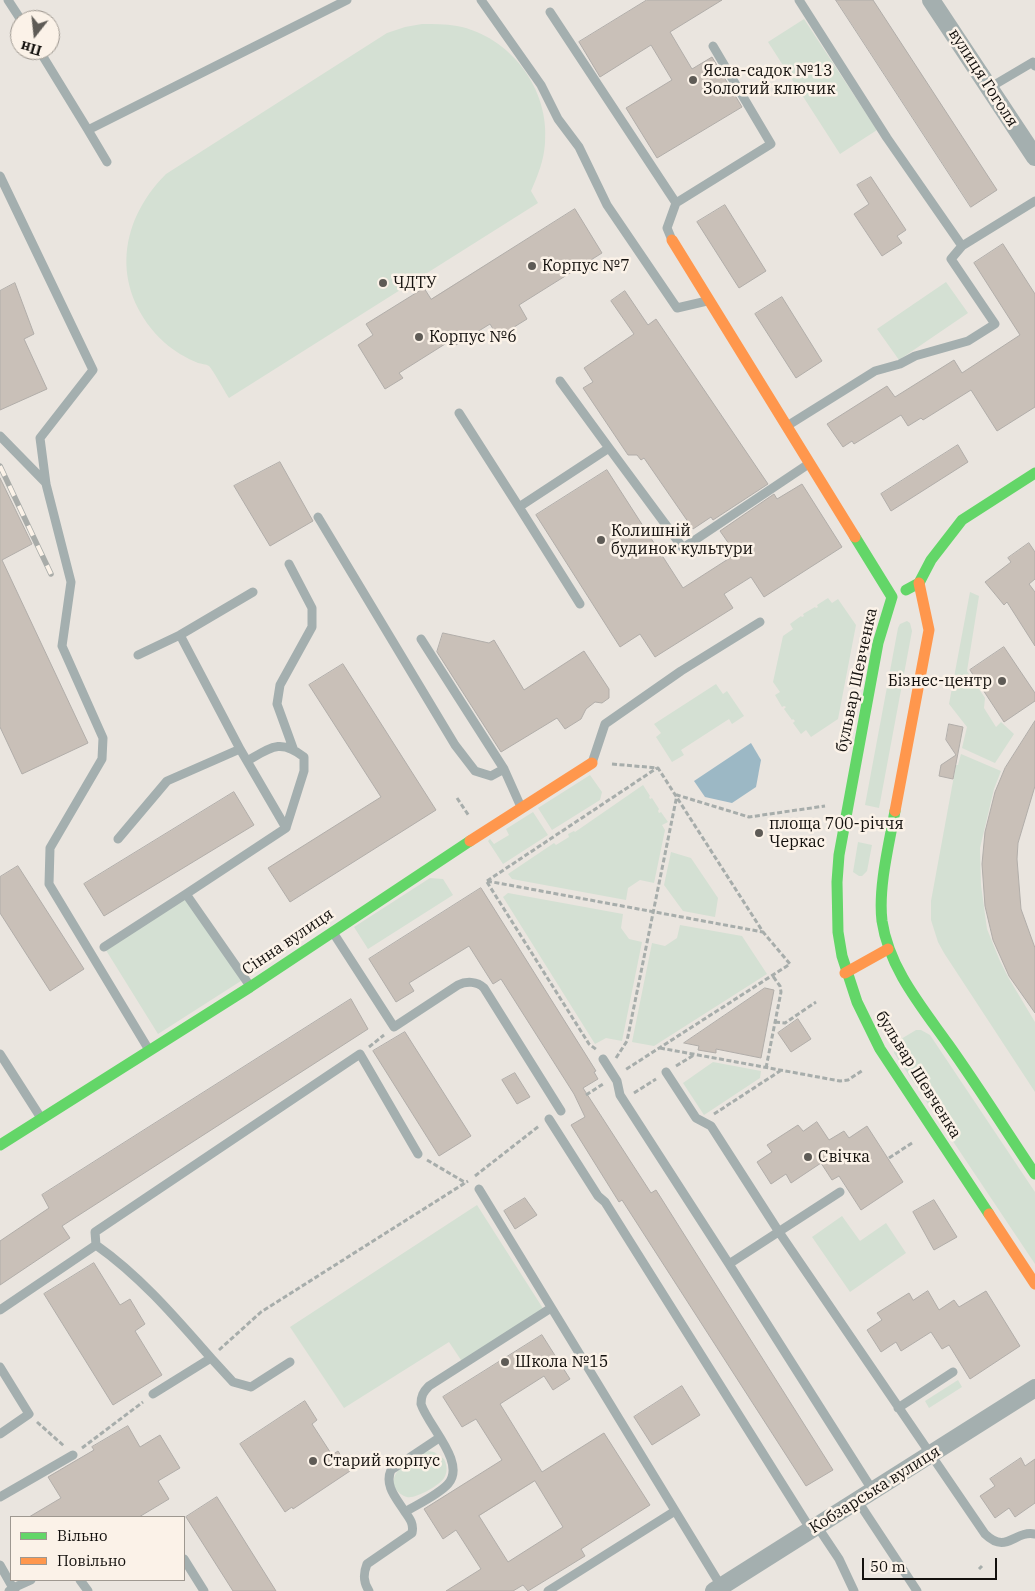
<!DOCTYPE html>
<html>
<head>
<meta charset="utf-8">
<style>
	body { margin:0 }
	#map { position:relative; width:1035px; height:1591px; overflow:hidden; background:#eae5df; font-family:"IBM Plex Serif",serif }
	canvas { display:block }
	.legend { position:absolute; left:10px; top:1516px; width:175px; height:65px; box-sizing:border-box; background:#fbf2e8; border:1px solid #9e9890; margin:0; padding:6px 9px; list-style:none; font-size:15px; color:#13100d }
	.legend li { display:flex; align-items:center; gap:10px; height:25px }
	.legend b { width:25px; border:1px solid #9e9890 }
	.north { position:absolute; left:10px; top:10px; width:50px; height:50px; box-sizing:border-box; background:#fbf2e8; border:1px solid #9e9890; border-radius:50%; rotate:196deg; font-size:14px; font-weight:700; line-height:20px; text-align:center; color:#13100d }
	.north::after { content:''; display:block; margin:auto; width:18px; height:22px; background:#5e5b56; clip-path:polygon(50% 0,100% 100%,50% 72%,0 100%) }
	.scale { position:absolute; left:862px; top:1558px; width:135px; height:22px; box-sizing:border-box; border:2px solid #13100d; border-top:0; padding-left:6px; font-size:15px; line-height:18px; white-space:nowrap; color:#13100d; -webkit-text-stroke:4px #fbf2e8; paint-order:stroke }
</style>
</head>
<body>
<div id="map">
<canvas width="1035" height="1591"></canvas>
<ul class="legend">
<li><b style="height:6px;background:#63d668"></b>Вільно</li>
<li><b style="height:6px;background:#ff974d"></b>Повільно</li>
</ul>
<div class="north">Пн</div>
<div class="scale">50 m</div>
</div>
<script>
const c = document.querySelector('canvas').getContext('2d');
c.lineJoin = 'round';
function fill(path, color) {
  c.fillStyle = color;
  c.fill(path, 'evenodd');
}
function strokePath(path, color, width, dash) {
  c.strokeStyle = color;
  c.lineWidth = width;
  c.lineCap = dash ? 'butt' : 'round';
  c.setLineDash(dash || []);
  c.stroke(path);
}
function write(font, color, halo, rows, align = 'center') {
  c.font = font + ' "IBM Plex Serif",serif';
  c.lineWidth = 5;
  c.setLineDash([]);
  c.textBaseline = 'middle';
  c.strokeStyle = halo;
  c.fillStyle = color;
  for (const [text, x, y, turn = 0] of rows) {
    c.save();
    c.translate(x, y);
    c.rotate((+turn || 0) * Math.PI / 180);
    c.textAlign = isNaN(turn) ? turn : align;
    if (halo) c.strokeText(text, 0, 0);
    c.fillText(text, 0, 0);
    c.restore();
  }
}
fill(new Path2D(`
	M 804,19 L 877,130 L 840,154 L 768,42 Z
	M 422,24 C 434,24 445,24 457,26 C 510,36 550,89 545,143 C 544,160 538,175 531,191 L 538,203 L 229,398 C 225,392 213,370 209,366 C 206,364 201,364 198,363 C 186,358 174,351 165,343 C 111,293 116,224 166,174 L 387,33 L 405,27 Z
	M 946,282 L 968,313 L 899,360 L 877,329 Z
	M 970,592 L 979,596 L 967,671 L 985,698 L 984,708 L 996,727 L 1001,722 L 1014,734 L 995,763 L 962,748 L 967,727 L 949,704 Z
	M 828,598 L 832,603 L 838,599 L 856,625 L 838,719 L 811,737 L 806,730 L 801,734 L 793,723 L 795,721 L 793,719 L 792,720 L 784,709 L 786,707 L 784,706 L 782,707 L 775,695 L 780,692 L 773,682 L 783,636 L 793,629 L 790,624 L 801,616 L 802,617 L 804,616 L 803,614 L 815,607 L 816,608 L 818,607 L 817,605 Z
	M 907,621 L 910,623 L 912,631 L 879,808 L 865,805 L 898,628 L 900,624 Z
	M 716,684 L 723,694 L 727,691 L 744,716 L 732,724 L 729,719 L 681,750 L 684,755 L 672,762 L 656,737 L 661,733 L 654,724 Z
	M 961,754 L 1001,771 L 994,789 L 980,848 L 981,885 L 987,929 L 1000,961 L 1008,977 L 1035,1022 L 1035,1092 L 944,953 L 938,942 L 931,920 L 931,901 L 956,765 L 958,765 Z
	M 590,775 L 602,792 L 600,800 L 552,830 L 538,808 Z
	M 643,785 L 650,796 L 649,797 L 650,799 L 652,798 L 659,809 L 658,811 L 659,813 L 661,812 L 668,822 L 662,825 L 665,830 L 654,883 L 640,880 L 628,888 L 626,900 L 512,879 L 508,874 L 554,843 L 556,845 L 569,837 L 568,834 L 574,831 L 575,832 Z
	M 533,812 L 548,835 L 503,864 L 488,841 L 490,839 L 494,844 L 509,835 L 506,829 Z
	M 858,842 L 872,845 L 867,871 L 862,876 L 859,876 L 853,872 Z
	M 671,852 L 691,858 L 718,898 L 715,917 L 683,911 L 664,885 Z
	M 430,878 L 443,879 L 453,895 L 368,949 L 354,927 Z
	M 508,893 L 623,914 L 621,928 L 629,939 L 642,942 L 622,1041 L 606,1038 L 595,1044 L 503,897 Z
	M 186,894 L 244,979 L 158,1034 L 104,947 Z
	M 680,925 L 742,936 L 767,974 L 654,1046 L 632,1042 L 652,943 L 665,946 L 677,938 Z
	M 916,1030 L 921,1030 L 930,1035 L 1035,1192 L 1035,1264 L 894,1053 L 896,1042 Z
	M 713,1062 L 761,1071 L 760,1078 L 704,1115 L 683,1083 Z
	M 477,1205 L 544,1310 L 463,1363 L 449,1342 L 344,1408 L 290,1327 Z
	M 842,1216 L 860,1241 L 886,1223 L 906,1253 L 850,1292 L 812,1237 Z
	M 958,1380 L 962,1387 L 929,1408 L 925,1401 Z
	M 428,1451 L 434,1452 L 444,1459 C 447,1465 448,1472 444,1478 C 440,1485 416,1499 407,1497 C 402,1496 398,1492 395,1488 C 387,1471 414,1456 428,1451 Z`), '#d4e0d3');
fill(new Path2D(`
	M 751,743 L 761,760 L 756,787 L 732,803 L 705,797 L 694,781 Z`), '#9cb8c5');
const building = new Path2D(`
	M 647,0 L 722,0 L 670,32 L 692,69 L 712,57 L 742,107 L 657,158 L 626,108 L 672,80 L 651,45 L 600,77 L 579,42 Z
	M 836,0 L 873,0 L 997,190 L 971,207 Z
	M 871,177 L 906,230 L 897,236 L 902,243 L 882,256 L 854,214 L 869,204 L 857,185 Z
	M 725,205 L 766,271 L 739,288 L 697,222 Z
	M 575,209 L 602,253 L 519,305 L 527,319 L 498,337 L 490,324 L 456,345 L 453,339 L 399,373 L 403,378 L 385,389 L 358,345 L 373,335 L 366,324 L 424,288 L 431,299 Z
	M 1003,244 L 1035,294 L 1035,407 L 997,431 L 971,390 L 923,420 L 921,418 L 908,426 L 901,415 L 854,444 L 852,441 L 843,447 L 827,424 L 887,386 L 895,397 L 954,360 L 962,373 L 1020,335 L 974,263 Z
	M 15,283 L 34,334 L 24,339 L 47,389 L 0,410 L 0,291 Z
	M 625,291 L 648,325 L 656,319 L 768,484 L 713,520 L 711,517 L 693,529 L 644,458 L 641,460 L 637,455 L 628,455 L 583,388 L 593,382 L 584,368 L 634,334 L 611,301 Z
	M 782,297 L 822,361 L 796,378 L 755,314 Z
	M 958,445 L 968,462 L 891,511 L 881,494 Z
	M 280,462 L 313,521 L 270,546 L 234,486 Z
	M 607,470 L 683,588 L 736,554 L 720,531 L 774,494 L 777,499 L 802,484 L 842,547 L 764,597 L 751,577 L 724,594 L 733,608 L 655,657 L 640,634 L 620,647 L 536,515 Z
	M 0,478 L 32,544 L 2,560 L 88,743 L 22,774 L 0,727 Z
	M 1029,543 L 1035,552 L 1035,579 L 1029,584 L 1035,592 L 1035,646 L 1007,602 L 1004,605 L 985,582 L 1011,562 L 1008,558 Z
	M 443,633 L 489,643 L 494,640 L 524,690 L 584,651 L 609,689 L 609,698 L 602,703 L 595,702 L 586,709 L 581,719 L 565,729 L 557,718 L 501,752 L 437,652 Z
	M 1004,647 L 1035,693 L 1035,701 L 1004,722 L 970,670 Z
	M 343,664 L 436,810 L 290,902 L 268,868 L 381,797 L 309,685 Z
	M 1035,721 L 1035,786 L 1018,843 L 1017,859 L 1021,909 L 1035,948 L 1035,1013 L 1009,976 L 993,940 L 985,906 L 982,864 L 985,832 L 995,792 L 1005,768 Z
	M 949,724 L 963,727 L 953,779 L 939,776 L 941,765 L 956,755 L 946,740 Z
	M 234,792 L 254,825 L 104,916 L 84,884 Z
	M 18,866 L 84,969 L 50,991 L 0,913 L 0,877 Z
	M 481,888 L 596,1071 L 594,1072 L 598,1079 L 583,1088 L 651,1193 L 656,1190 L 833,1470 L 806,1486 L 622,1200 L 619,1202 L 571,1125 L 585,1117 L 574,1094 L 501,979 L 493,984 L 469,946 L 409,983 L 414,991 L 396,1002 L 369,959 Z
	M 765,988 L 774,990 L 761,1058 L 716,1049 L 716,1053 L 698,1050 L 699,1046 L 684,1043 Z
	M 351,999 L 368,1029 L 62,1226 L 70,1238 L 0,1285 L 0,1241 L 49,1208 L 42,1195 Z
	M 798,1019 L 811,1039 L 791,1052 L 778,1033 Z
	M 405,1032 L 471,1136 L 439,1156 L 373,1051 Z
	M 515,1073 L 530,1097 L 517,1104 L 502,1080 Z
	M 817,1122 L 829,1140 L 844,1131 L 849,1138 L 867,1126 L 903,1182 L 861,1210 L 839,1176 L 832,1180 L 821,1163 L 791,1183 L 786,1174 L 771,1184 L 757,1162 L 772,1152 L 767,1145 L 798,1125 L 803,1131 Z
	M 525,1198 L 537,1215 L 515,1229 L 504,1211 Z
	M 934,1200 L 957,1237 L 934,1250 L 913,1212 Z
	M 94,1263 L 120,1305 L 130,1299 L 145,1324 L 135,1331 L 162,1375 L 113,1405 L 44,1294 Z
	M 928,1291 L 939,1310 L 954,1300 L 959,1307 L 986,1291 L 1020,1346 L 970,1379 L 949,1345 L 942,1349 L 931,1332 L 901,1351 L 896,1342 L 881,1352 L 867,1330 L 882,1320 L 877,1313 L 909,1293 L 913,1300 Z
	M 542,1335 L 570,1379 L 553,1390 L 544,1376 L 500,1404 L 542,1472 L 604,1433 L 650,1505 L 581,1549 L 585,1556 L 528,1591 L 523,1585 L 513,1591 L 446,1591 L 481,1569 L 456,1530 L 443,1539 L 424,1509 L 502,1460 L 476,1419 L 462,1427 L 443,1397 ZM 535,1481 L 563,1527 L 508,1562 L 479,1516 Z
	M 682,1386 L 700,1415 L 652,1445 L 634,1417 Z
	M 305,1401 L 317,1420 L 312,1424 L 332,1455 L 338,1451 L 350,1471 L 293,1509 L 292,1507 L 285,1512 L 240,1444 Z
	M 128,1426 L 140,1447 L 160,1435 L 180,1468 L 158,1481 L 169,1499 L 139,1517 L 29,1517 L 61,1498 L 48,1477 L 94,1450 L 92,1447 Z
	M 1021,1458 L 1025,1466 L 1035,1459 L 1035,1503 L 1015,1517 L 1009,1508 L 995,1518 L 980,1496 L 995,1486 L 990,1479 Z
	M 217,1497 L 276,1591 L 233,1591 L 186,1517 Z`);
fill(building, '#c9c0b8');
strokePath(building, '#b1ada9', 1);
strokePath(new Path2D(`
	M 612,764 L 658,768 L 763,932 L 790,964 L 625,1070
	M 457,798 L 469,816
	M 487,881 L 763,932
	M 487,881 L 657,768
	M 487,882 L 589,1044 L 597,1050
	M 775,1022 L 785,1023 L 816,1002
	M 369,1047 L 384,1035
	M 660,1048 L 840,1081 L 848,1080 L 863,1070
	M 616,1058 L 627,1041 L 677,795 L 749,817 L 825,806
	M 676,1066 L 694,1055
	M 766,1068 L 781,992 L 780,986 L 772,975
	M 634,1093 L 656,1079
	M 586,1095 L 603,1084
	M 714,1114 L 780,1071
	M 889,1158 L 912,1143
	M 427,1160 L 466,1183
	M 475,1176 L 539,1126
	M 219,1350 L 261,1312 L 468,1181
	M 37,1422 L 64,1446
	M 82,1448 L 143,1402
	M 979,1569 L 982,1566`), '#a7adab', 3, [5, 2.5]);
strokePath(new Path2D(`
	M 8,0 L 21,20
	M 481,0 L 541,85 L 558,119 L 579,147 L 607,205 L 677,308 L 707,301
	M 799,0 L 887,138 L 962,246 L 1035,201
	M 550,12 L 676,203
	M 39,50 L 88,130 L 347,0
	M 989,88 L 1033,62 L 1035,66
	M 88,130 L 107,162
	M 0,176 L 93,370 L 40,438 L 46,484 L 71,582 L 62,646 L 103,738 L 102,759 L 50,848 L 49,884 L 149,1050
	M 672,240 L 667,228 L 676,203 L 771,144 L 713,46
	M 560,381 L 609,448
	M 459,413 L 519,507
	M 787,426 L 875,371 L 900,364 L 915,356 L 968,341 L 995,324 L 951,259 L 962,246
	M 0,436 L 46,483
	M 318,517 L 455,745 L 475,771 L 491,776 L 504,769
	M 289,564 L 312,608 L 312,627 L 280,685 L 277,704 L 293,748
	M 580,604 L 519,507 L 609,448 L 683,548 L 807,465
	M 180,635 L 253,592
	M 421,639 L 504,769 L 521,807
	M 138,655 L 180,635 L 240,749
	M 247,761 C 270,748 280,738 304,757 L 304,771 L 286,828
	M 592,763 L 605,724 L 681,671 L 760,622
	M 118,839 L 167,781 L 240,749 L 286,828 L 186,894
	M 334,934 L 394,1027 L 458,985 C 466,981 477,981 484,988 L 561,1111
	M 104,947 L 186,894 L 250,986
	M 0,1054 L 41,1118
	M 603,1059 L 617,1081 L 620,1095 L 729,1264 L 873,1491
	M 666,1072 L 696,1118 L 711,1126 L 779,1232 L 985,1534 C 1007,1555 1014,1530 1035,1534
	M 549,1119 L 598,1196 L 605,1202 L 811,1530
	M 479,1189 L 721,1586
	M 96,1245 C 140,1276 175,1317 211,1358 L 153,1394
	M 729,1264 L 840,1192
	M 0,1310 L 96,1245 L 95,1232 L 360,1054 L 418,1154
	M 211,1358 L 233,1382 L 251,1387 L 290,1362
	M 0,1367 L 29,1414 L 0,1434
	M 898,1408 L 953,1372
	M 0,1497 L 73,1455
	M 857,1500 L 917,1591
	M 405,1512 C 397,1499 384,1486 391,1470 L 439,1438
	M 817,1526 L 839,1559 L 854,1591
	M 184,1559 L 204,1591
	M 0,1565 L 13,1588 L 9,1591
	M 80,1580 L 88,1591
	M 15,1591 L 13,1588 L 31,1580
	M 369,1591 C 363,1582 363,1574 367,1564 L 412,1533 C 414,1524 410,1519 405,1512 C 418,1504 438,1495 448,1484 C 467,1463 428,1426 421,1404 C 421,1396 423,1392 429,1386 L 551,1308
	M 548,1591 L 675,1511`), '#a4afaf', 9);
strokePath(new Path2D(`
	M 931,0 L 1035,157
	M 714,1591 L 1035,1388`), '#a4afaf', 18);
strokePath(new Path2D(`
	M 855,537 L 892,597
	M 906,590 L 919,583 L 931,560 L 962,520 L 1035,473
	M 892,597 L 878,643 L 839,855 L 837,882 L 838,932 L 842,956 L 857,1002 L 880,1049 L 989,1214
	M 895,811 C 889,844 878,888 882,921 C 889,968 921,1006 948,1044 C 978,1086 1006,1131 1035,1174
	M 0,1145 L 250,987 L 470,841`), '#63d668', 11);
strokePath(new Path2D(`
	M 672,240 L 855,537
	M 895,811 L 929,630 L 919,583
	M 470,841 L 592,763
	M 845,973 L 888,949
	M 989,1214 L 1035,1284`), '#ff974d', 11);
const rail = new Path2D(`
	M 0,466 L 51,574`);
strokePath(rail, '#a9aca9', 5.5);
strokePath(rail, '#fbf2e8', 4, [11]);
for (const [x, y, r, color] of [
	[693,80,5,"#5e5b56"],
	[532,266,5,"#5e5b56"],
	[383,283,5,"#5e5b56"],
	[419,337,5,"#5e5b56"],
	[601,540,5,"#5e5b56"],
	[1002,681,5,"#5e5b56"],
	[759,833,5,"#5e5b56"],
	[808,1157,5,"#5e5b56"],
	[505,1362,5,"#5e5b56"],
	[313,1461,5,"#5e5b56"]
]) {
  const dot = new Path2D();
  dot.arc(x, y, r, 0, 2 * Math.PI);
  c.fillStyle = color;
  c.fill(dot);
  strokePath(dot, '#fbf2e8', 2);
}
write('16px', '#13100d', '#fbf2e8', [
	["Ясла-садок №13",703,71],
	["Золотий ключик",703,89],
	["Корпус №7",542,266],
	["ЧДТУ",393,283],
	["Корпус №6",429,337],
	["Колишній",611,531],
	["будинок культури",611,549],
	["Бізнес-центр",992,681,"right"],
	["площа 700-річчя",769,824],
	["Черкас",769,842],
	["Свічка",818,1157],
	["Школа №15",515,1362],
	["Старий корпус",323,1461]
], 'left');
write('16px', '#13100d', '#fbf2e8', [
	["вулиця Гоголя",983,78,57],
	["бульвар Шевченка",857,680,-78],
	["Сінна вулиця",288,942,-34],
	["бульвар Шевченка",918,1075,58],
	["Кобзарська вулиця",875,1490,-32]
]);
</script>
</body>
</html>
